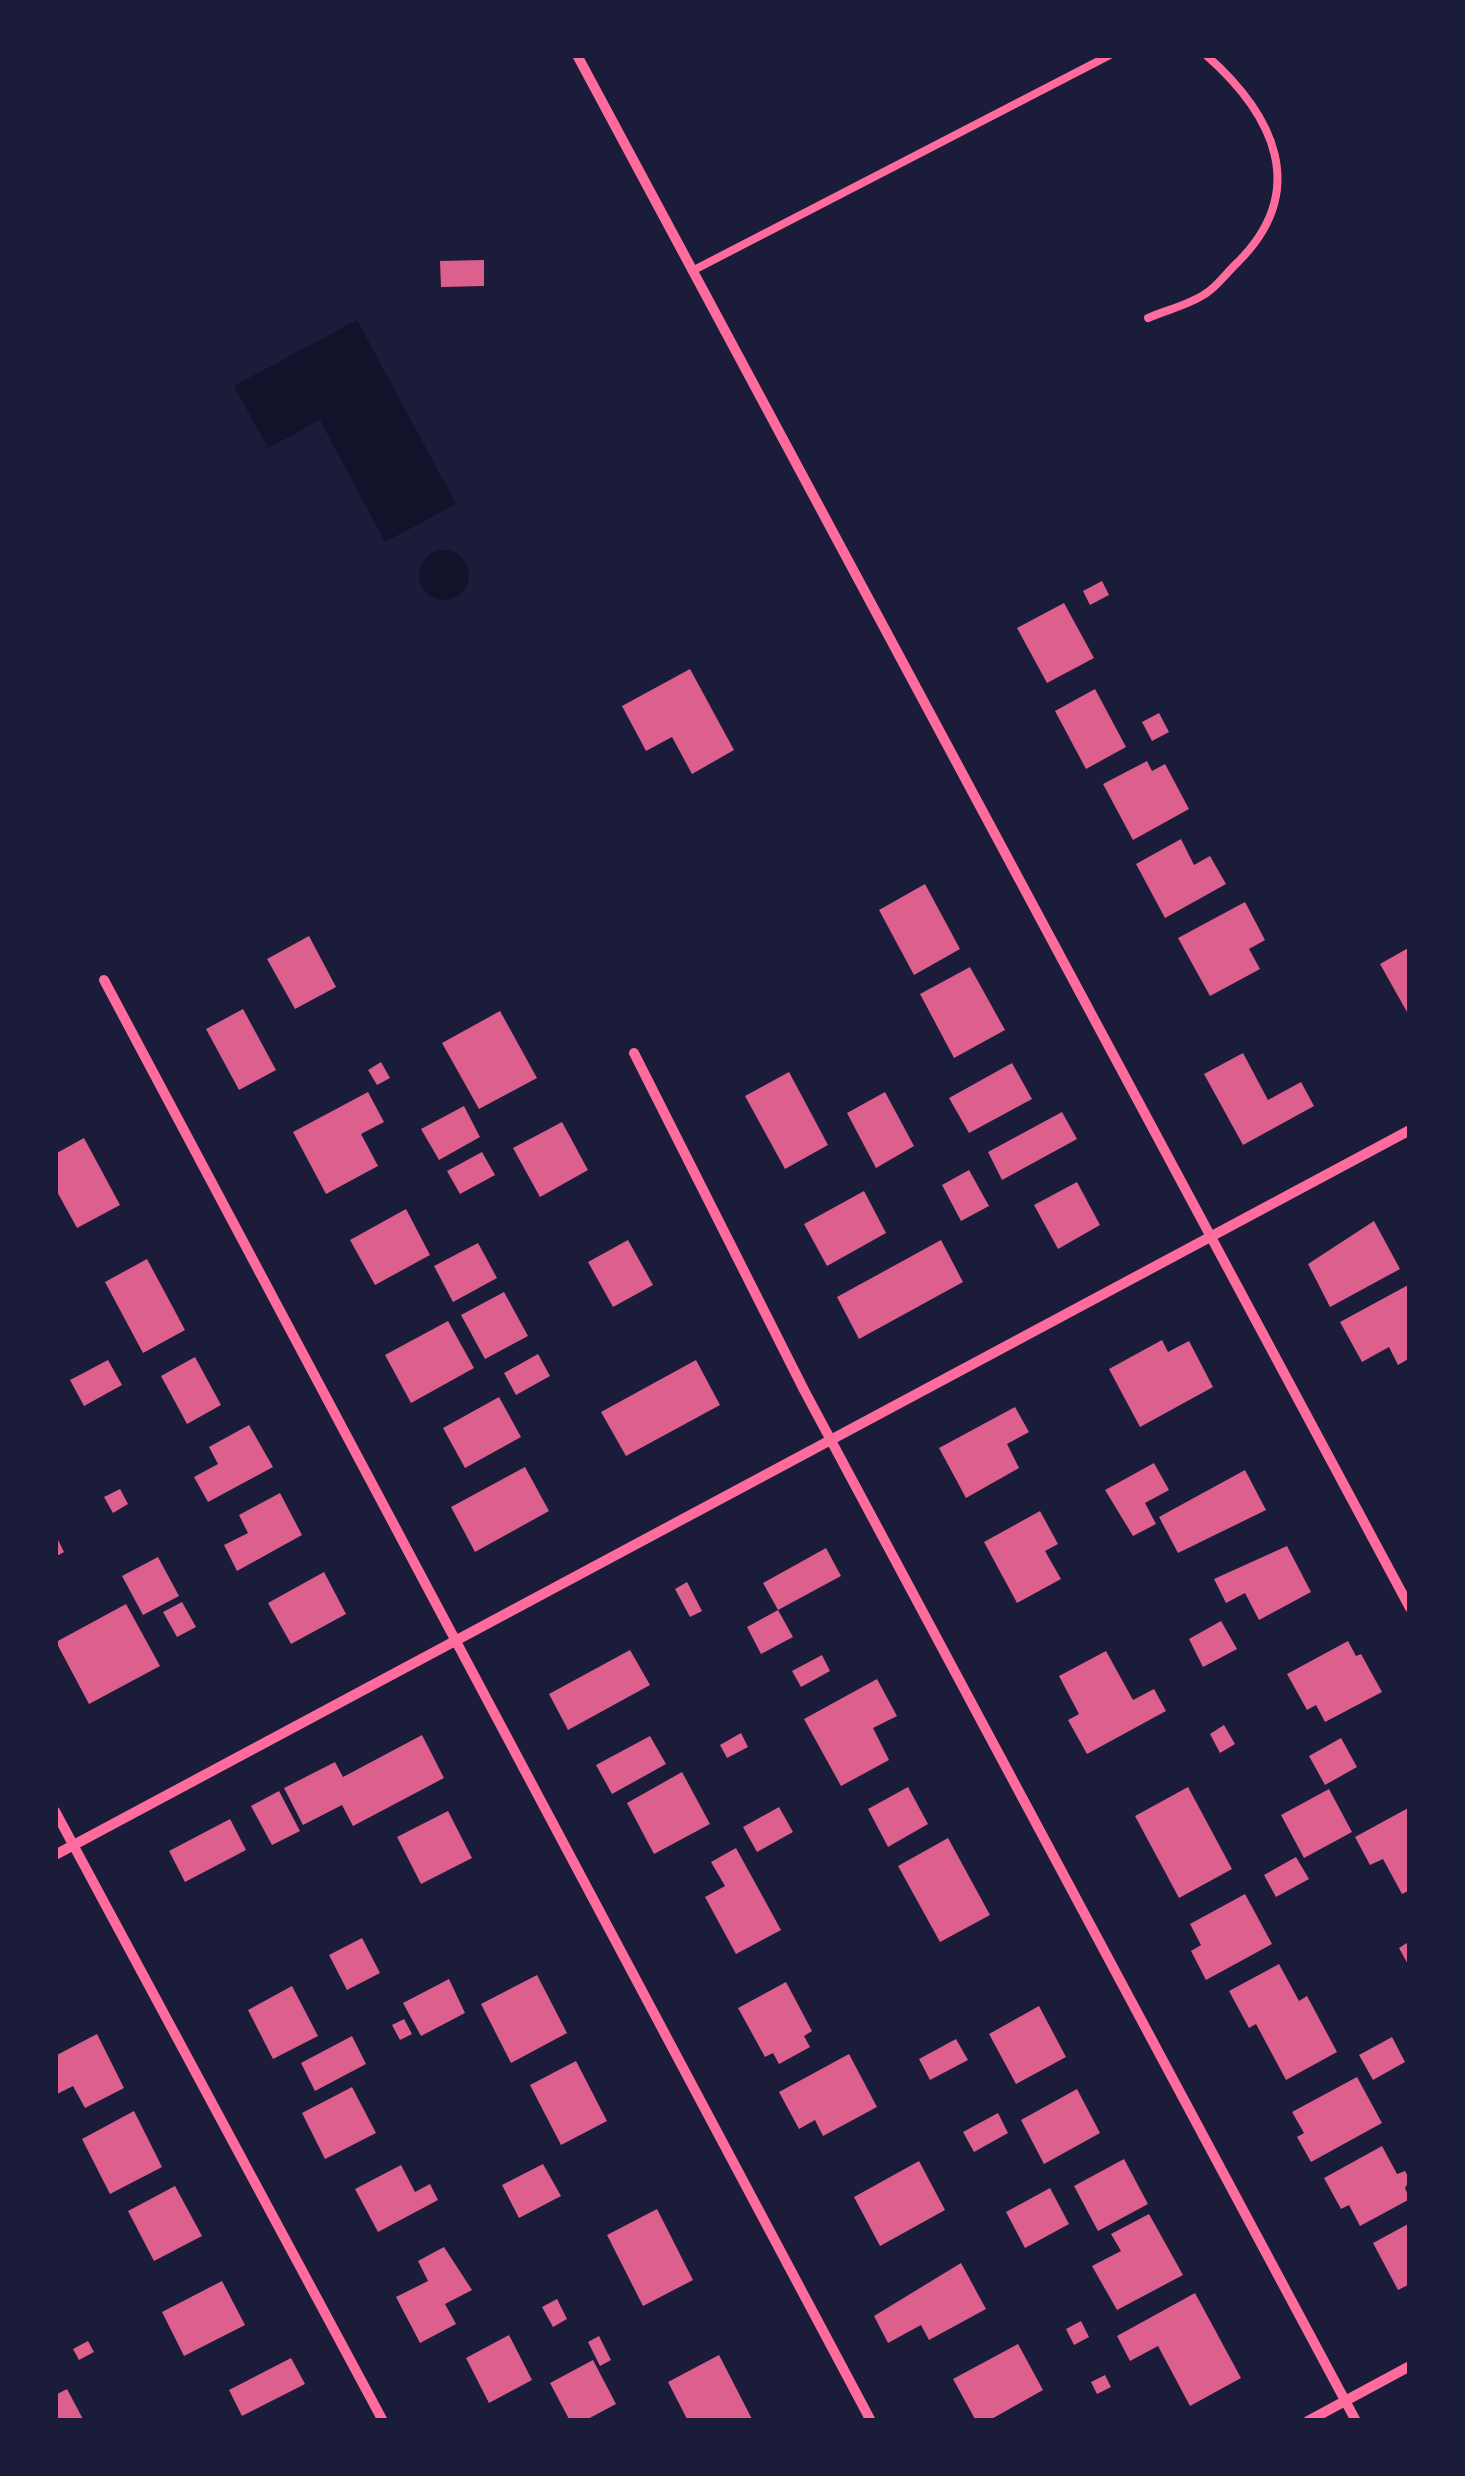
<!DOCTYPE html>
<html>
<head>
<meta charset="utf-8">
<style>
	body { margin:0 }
	#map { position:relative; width:1465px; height:2476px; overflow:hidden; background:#1b1b3a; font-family:Quicksand,sans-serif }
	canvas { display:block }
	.frame { position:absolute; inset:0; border:58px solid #1b1b3a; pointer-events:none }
</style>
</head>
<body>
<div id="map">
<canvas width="1465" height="2476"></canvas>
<div class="frame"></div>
</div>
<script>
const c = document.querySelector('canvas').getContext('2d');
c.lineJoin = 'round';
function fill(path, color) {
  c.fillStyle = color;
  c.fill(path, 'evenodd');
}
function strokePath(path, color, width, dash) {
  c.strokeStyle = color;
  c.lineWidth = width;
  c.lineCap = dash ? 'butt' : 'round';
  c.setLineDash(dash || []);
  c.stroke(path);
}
fill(new Path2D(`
	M 357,320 L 456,504 L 385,542 L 320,420 L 268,448 L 234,386 Z
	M419 575a25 25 0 1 1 50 0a25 25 0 1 1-50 0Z`), '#12122b');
fill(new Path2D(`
	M 484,260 L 484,286 L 441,287 L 440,261 Z
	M 1102,581 L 1109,595 L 1090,605 L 1083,591 Z
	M 1064,603 L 1094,658 L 1047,683 L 1017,628 Z
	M 690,669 L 734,750 L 692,774 L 672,737 L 646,751 L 622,706 Z
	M 1095,689 L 1126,747 L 1086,769 L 1055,711 Z
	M 1159,713 L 1169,732 L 1152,741 L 1142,722 Z
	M 1147,761 L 1152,771 L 1165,764 L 1189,809 L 1133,840 L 1103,784 Z
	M 1181,839 L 1194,865 L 1210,856 L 1226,884 L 1165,918 L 1136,864 Z
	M 925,884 L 960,949 L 914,975 L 879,910 Z
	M 1245,902 L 1265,940 L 1249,949 L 1260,969 L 1210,996 L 1178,938 Z
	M 309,936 L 336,987 L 295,1009 L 267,959 Z
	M 1410,947 L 1410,1010 L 1407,1012 L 1380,964 Z
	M 970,967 L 1005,1030 L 954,1058 L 920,994 Z
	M 243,1009 L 276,1070 L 239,1090 L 206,1029 Z
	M 500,1011 L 537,1078 L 479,1109 L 442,1043 Z
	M 1243,1053 L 1268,1100 L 1301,1082 L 1314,1106 L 1243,1145 L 1204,1074 Z
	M 381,1062 L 390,1078 L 377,1085 L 368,1070 Z
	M 1012,1063 L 1032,1099 L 969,1133 L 949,1098 Z
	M 789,1072 L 828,1145 L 785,1169 L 745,1096 Z
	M 368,1092 L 384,1122 L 361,1134 L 378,1166 L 326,1194 L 293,1132 Z
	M 885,1092 L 914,1146 L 876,1168 L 847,1113 Z
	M 464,1106 L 480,1137 L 439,1160 L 421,1129 Z
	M 1062,1112 L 1077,1139 L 1002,1180 L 988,1152 Z
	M 562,1122 L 588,1170 L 540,1197 L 513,1148 Z
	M 84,1138 L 120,1205 L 77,1228 L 55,1188 L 55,1154 Z
	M 482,1152 L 495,1175 L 460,1194 L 447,1171 Z
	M 969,1170 L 989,1206 L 961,1221 L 942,1185 Z
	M 1077,1182 L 1100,1225 L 1058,1249 L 1034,1205 Z
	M 864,1191 L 886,1233 L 827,1266 L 804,1224 Z
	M 406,1209 L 430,1255 L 375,1285 L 350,1240 Z
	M 1374,1221 L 1400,1269 L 1330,1307 L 1308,1264 Z
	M 628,1240 L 653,1285 L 613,1307 L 588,1262 Z
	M 941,1240 L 963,1282 L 859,1339 L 837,1297 Z
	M 478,1243 L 497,1278 L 453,1302 L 434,1266 Z
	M 147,1259 L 185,1330 L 143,1353 L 105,1282 Z
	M 1410,1284 L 1410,1358 L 1398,1365 L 1389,1347 L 1362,1362 L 1340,1322 Z
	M 504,1292 L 528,1336 L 485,1359 L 461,1315 Z
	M 448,1321 L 474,1368 L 411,1403 L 385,1355 Z
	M 1162,1340 L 1168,1352 L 1189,1341 L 1213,1387 L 1140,1427 L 1109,1369 Z
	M 538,1354 L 550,1376 L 516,1395 L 504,1373 Z
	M 195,1357 L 221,1405 L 187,1424 L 161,1376 Z
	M 108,1360 L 122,1385 L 84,1406 L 70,1380 Z
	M 696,1360 L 720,1405 L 626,1456 L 601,1412 Z
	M 499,1397 L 521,1437 L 465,1468 L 443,1428 Z
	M 1015,1407 L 1029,1432 L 1007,1444 L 1019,1468 L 966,1498 L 939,1448 Z
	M 249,1425 L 273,1467 L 208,1502 L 194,1477 L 218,1464 L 209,1447 Z
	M 1154,1463 L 1169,1490 L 1145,1503 L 1156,1524 L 1133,1536 L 1105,1490 Z
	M 525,1467 L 549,1511 L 475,1552 L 451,1507 Z
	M 1245,1470 L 1266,1510 L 1178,1553 L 1159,1517 Z
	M 120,1489 L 128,1504 L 113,1513 L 104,1497 Z
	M 280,1493 L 302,1535 L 237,1571 L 224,1545 L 248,1533 L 239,1515 Z
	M 1040,1511 L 1058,1544 L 1045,1551 L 1061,1579 L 1017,1603 L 984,1542 Z
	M 55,1534 L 64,1552 L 55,1557 Z
	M 1287,1546 L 1311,1592 L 1259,1620 L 1245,1593 L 1226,1603 L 1214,1579 Z
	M 826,1548 L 841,1576 L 778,1610 L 793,1637 L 761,1654 L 747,1627 L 778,1610 L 763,1583 Z
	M 158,1557 L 179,1596 L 143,1615 L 122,1576 Z
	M 324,1572 L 346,1614 L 291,1644 L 268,1603 Z
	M 687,1582 L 702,1611 L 690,1617 L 675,1589 Z
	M 182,1602 L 196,1627 L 177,1637 L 163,1612 Z
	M 126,1604 L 160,1666 L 89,1704 L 56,1642 Z
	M 1221,1621 L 1237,1649 L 1203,1667 L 1189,1639 Z
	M 1348,1641 L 1356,1656 L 1361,1654 L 1382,1692 L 1325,1722 L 1316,1705 L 1307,1710 L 1287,1674 Z
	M 630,1650 L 650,1685 L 568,1730 L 549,1694 Z
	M 1106,1651 L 1133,1700 L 1154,1689 L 1166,1711 L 1087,1754 L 1068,1720 L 1079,1714 L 1059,1676 Z
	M 822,1655 L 830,1671 L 801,1687 L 792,1671 Z
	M 877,1679 L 897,1716 L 873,1728 L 889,1760 L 841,1786 L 804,1719 Z
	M 1224,1725 L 1235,1744 L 1220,1753 L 1210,1734 Z
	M 741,1733 L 748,1747 L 727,1758 L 720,1745 Z
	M 422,1735 L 444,1778 L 353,1826 L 342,1805 L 303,1825 L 284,1788 L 335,1762 L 343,1777 Z
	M 650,1736 L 666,1764 L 612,1794 L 596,1765 Z
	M 1341,1738 L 1357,1767 L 1325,1785 L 1309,1756 Z
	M 682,1772 L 710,1824 L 654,1854 L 627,1803 Z
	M 908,1787 L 928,1824 L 888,1847 L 868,1809 Z
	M 1188,1787 L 1232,1869 L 1179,1898 L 1135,1816 Z
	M 1329,1789 L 1352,1832 L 1304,1858 L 1281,1815 Z
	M 279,1791 L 300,1831 L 272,1845 L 251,1806 Z
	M 779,1807 L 793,1832 L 757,1852 L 743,1827 Z
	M 1410,1807 L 1410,1890 L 1402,1894 L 1383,1859 L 1370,1865 L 1355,1837 Z
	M 448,1811 L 472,1858 L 421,1884 L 397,1837 Z
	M 230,1819 L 246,1850 L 185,1882 L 169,1851 Z
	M 948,1838 L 990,1915 L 940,1942 L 898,1866 Z
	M 736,1848 L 781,1930 L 736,1954 L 705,1897 L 725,1886 L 711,1862 Z
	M 1296,1857 L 1309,1879 L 1276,1897 L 1264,1875 Z
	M 1245,1894 L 1272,1944 L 1206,1980 L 1191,1951 L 1201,1945 L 1190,1924 Z
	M 362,1938 L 380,1973 L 347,1990 L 329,1955 Z
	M 1410,1941 L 1410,1968 L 1399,1948 Z
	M 1279,1964 L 1299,2001 L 1307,1996 L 1337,2052 L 1286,2080 L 1256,2024 L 1249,2028 L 1229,1991 Z
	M 537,1975 L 567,2033 L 511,2063 L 481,2004 Z
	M 449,1979 L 465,2013 L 421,2036 L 403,2003 Z
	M 786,1982 L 812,2031 L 804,2036 L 810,2047 L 779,2064 L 773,2053 L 765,2057 L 738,2008 Z
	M 292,1986 L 318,2036 L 273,2059 L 248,2010 Z
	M 1039,2006 L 1066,2057 L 1016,2084 L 989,2034 Z
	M 404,2019 L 412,2034 L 400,2040 L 392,2025 Z
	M 97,2034 L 124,2088 L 85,2108 L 73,2086 L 55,2095 L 55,2056 Z
	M 352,2036 L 366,2064 L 315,2091 L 301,2063 Z
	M 1392,2037 L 1405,2062 L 1373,2080 L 1359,2055 Z
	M 956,2039 L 968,2060 L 930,2080 L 919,2059 Z
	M 849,2054 L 877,2107 L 823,2136 L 815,2120 L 799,2129 L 779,2092 Z
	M 576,2061 L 607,2121 L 561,2145 L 530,2085 Z
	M 1357,2077 L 1382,2123 L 1311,2162 L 1297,2137 L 1304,2133 L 1292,2112 Z
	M 352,2087 L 376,2133 L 325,2159 L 302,2113 Z
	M 1077,2089 L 1100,2133 L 1044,2164 L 1021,2120 Z
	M 134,2111 L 162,2167 L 110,2194 L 82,2139 Z
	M 998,2113 L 1008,2133 L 974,2152 L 963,2132 Z
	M 1382,2146 L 1397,2174 L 1405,2171 L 1410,2180 L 1405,2188 L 1410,2199 L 1360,2226 L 1349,2205 L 1341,2209 L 1324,2178 Z
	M 1124,2159 L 1148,2204 L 1098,2231 L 1074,2186 Z
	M 919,2161 L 945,2210 L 880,2246 L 854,2197 Z
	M 543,2164 L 561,2196 L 519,2218 L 502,2185 Z
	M 401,2165 L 415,2192 L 430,2184 L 438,2200 L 378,2232 L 355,2189 Z
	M 175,2186 L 202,2236 L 154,2261 L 128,2211 Z
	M 1050,2188 L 1069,2224 L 1025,2248 L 1006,2212 Z
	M 657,2209 L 693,2280 L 643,2306 L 607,2235 Z
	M 1149,2214 L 1183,2275 L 1117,2310 L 1092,2266 L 1121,2251 L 1111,2234 Z
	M 1410,2223 L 1410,2284 L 1398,2290 L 1373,2243 Z
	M 444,2247 L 472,2290 L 445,2304 L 456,2324 L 420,2343 L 396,2297 L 428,2281 L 418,2261 Z
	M 961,2263 L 986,2309 L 929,2340 L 921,2325 L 888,2343 L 874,2316 Z
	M 222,2281 L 245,2325 L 184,2356 L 162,2312 Z
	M 1195,2293 L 1241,2378 L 1190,2406 L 1158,2346 L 1130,2361 L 1117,2336 Z
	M 557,2299 L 567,2319 L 553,2327 L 542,2307 Z
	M 1081,2321 L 1089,2337 L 1074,2345 L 1066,2329 Z
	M 509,2335 L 532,2380 L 489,2403 L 466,2358 Z
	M 599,2336 L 611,2360 L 600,2366 L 588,2342 Z
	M 88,2341 L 94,2352 L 79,2360 L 73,2349 Z
	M 1018,2344 L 1043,2390 L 988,2421 L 976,2421 L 953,2379 Z
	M 719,2355 L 753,2421 L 688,2421 L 668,2382 Z
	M 291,2358 L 305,2384 L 242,2416 L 229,2390 Z
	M 593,2360 L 616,2404 L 584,2421 L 570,2421 L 550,2383 Z
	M 1105,2375 L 1111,2387 L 1097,2394 L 1091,2382 Z
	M 67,2389 L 84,2421 L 55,2421 L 55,2395 Z`), '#dd5f8e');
strokePath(new Path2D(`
	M 692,271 L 1110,55
	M 1148,318 C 1166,310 1189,305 1205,294 C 1217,287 1227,272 1238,262 C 1310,190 1274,115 1206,55`), '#ff6b9d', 8);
strokePath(new Path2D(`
	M 577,55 L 1410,1608
	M 104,980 L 871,2421
	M 634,1053 L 804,1390 L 1356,2421
	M 55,1811 L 383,2421
	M 55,1855 L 1410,1130
	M 1308,2421 L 1410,2366`), '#ff6b9d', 10);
</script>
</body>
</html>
